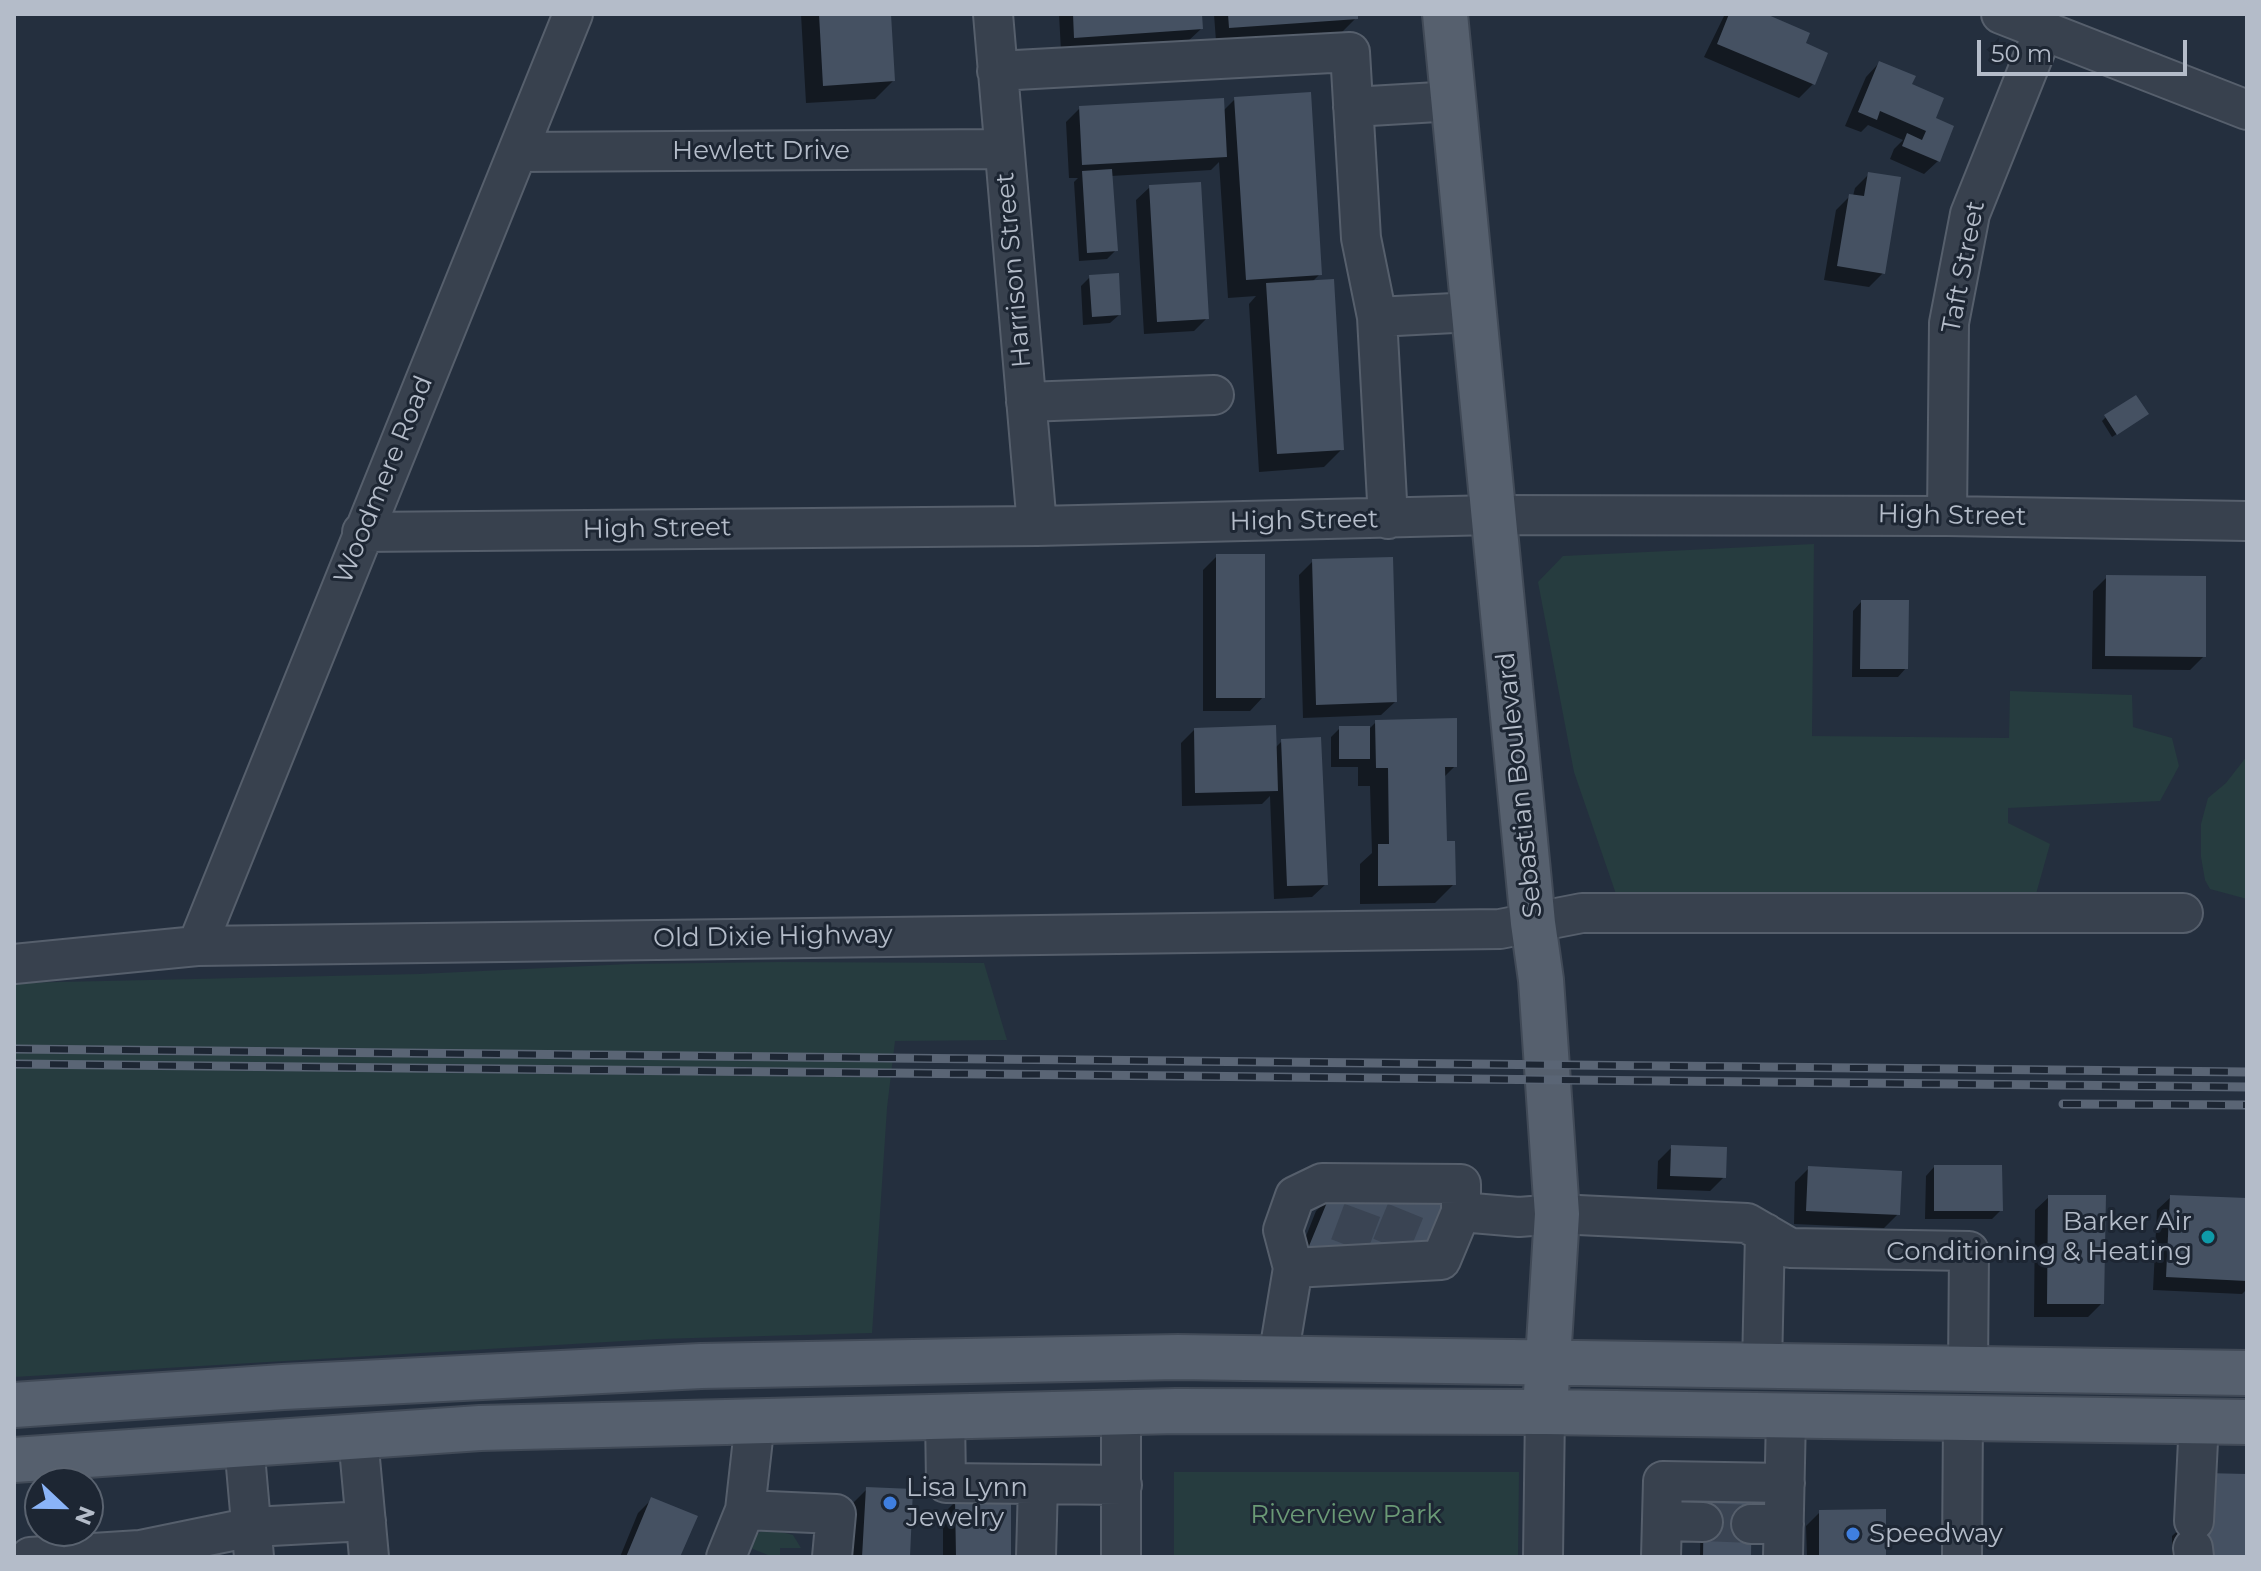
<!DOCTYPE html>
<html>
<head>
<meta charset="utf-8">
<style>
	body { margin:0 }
	#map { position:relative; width:2261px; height:1571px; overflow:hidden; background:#242f3e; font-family:Montserrat,sans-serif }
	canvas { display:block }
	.frame { position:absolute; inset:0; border:16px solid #b4bcc9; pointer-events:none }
	.north { position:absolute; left:24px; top:1467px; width:80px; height:80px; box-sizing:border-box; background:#1d2633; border:2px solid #59626f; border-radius:50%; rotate:112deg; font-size:22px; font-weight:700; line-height:32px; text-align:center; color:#b4bcc9 }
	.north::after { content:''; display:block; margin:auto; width:28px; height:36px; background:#8ab4f8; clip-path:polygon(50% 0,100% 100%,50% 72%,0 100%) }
	.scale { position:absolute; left:1977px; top:40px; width:210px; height:36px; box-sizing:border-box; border:4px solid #b4bcc9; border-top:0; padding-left:10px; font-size:24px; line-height:28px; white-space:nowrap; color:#b4bcc9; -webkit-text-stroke:6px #1d2633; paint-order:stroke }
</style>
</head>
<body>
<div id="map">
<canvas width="2261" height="1571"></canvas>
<div class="frame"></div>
<div class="north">N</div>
<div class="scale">50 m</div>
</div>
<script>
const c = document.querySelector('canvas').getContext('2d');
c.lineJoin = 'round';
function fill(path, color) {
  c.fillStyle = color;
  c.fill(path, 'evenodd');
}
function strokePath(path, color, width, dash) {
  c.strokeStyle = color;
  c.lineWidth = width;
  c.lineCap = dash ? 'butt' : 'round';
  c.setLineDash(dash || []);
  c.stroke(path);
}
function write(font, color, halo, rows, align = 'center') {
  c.font = font + ' Montserrat,sans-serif';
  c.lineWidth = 6;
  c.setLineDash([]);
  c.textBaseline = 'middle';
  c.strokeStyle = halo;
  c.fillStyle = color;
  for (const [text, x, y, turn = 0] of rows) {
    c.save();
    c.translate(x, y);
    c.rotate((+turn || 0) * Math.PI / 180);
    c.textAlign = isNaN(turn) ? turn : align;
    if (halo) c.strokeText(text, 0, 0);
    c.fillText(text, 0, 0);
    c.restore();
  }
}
fill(new Path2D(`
	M 1814,544 L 1812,736 L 2009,738 L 2010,691 L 2132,695 L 2133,727 L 2172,738 L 2179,766 L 2160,801 L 2008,808 L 2008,823 L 2050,844 L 2036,894 L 1617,897 L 1574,772 L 1538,582 L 1563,556 Z
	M 2247,756 L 2247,899 L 2210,889 L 2205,880 L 2201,857 L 2201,824 L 2208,798 L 2226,783 Z
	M 780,962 L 984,963 L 1007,1040 L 895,1041 L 887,1108 L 872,1333 L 658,1339 L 14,1377 L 14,983 L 419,974 L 630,964 Z
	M 1174,1472 L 1519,1472 L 1518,1557 L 1174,1557 Z
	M 769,1529 L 793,1535 L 801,1548 L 780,1548 L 780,1557 L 767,1557 L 768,1555 L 748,1547 L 748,1541 L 760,1532 Z`), '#263c3f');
fill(new Path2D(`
	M 801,14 L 889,14 L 893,81 L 875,99 L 806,103 Z
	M 1059,14 L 1200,14 L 1201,29 L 1187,42 L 1061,51 Z
	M 1214,14 L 1356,14 L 1356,18 L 1342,32 L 1216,41 Z
	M 1725,14 L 1761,14 L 1804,44 L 1826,54 L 1813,84 L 1799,98 L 1704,57 Z
	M 1879,63 L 1909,85 L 1933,119 L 1938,161 L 1924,174 L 1890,159 L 1894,149 L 1903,140 L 1868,125 L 1861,132 L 1845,126 L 1866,77 Z
	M 1235,99 L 1320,274 L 1312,282 L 1342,449 L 1324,467 L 1259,472 L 1249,304 L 1256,296 L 1228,298 L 1219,162 L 1211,170 L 1111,176 L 1116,250 L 1107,259 L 1079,261 L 1074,182 L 1078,178 L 1069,178 L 1066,122 L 1080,108 L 1223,111 Z
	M 1869,174 L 1883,273 L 1869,287 L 1824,280 L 1836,210 L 1850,196 L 1853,196 L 1855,188 Z
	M 1150,187 L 1207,318 L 1194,331 L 1144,334 L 1136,200 Z
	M 1090,277 L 1119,315 L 1110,323 L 1083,325 L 1081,286 Z
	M 2106,417 L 2142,418 L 2112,437 L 2102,421 Z
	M 1217,556 L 1263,697 L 1250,711 L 1203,711 L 1203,570 Z
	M 1313,561 L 1395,702 L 1381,715 L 1303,718 L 1299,575 Z
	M 2107,577 L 2204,656 L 2190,670 L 2092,669 L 2093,591 Z
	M 1861,602 L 1906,668 L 1898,677 L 1852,677 L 1853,611 Z
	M 1376,722 L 1455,766 L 1443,778 L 1446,843 L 1454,884 L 1435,903 L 1360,904 L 1360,864 L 1372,853 L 1370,786 L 1358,786 L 1358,767 L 1331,767 L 1331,737 L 1340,728 L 1370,728 Z
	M 1194,730 L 1275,748 L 1282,741 L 1326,884 L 1312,897 L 1274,899 L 1270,796 L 1262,804 L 1182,806 L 1181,743 Z
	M 1672,1147 L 1724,1177 L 1710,1191 L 1657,1189 L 1658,1161 Z
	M 1934,1167 L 2001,1210 L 1992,1219 L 1925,1219 L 1926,1176 Z
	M 1809,1168 L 1898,1214 L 1884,1228 L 1794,1224 L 1795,1182 Z
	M 1330,1197 L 1430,1245 L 1297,1259 L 1316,1211 Z
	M 2049,1197 L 2102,1303 L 2088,1317 L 2034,1317 L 2035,1210 Z
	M 2171,1197 L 2247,1200 L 2247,1289 L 2242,1294 L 2153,1290 L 2157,1210 Z
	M 2247,1476 L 2247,1557 L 2172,1557 L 2172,1536 L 2186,1523 Z
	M 867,1489 L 908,1557 L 850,1557 L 853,1503 Z
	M 1704,1494 L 1749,1557 L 1700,1557 L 1701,1498 Z
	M 652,1499 L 678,1557 L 620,1557 L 638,1513 Z
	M 956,1501 L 1009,1557 L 943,1557 L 943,1514 Z
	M 1820,1512 L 1884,1557 L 1807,1557 L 1806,1526 Z`), '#0007');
fill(new Path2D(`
	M 819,14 L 891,14 L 895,81 L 823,86 Z
	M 1073,14 L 1202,14 L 1203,29 L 1074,38 Z
	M 1228,14 L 1358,14 L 1358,19 L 1229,28 Z
	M 1729,14 L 1766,14 L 1810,33 L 1806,43 L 1828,53 L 1815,85 L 1717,44 Z
	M 1879,61 L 1916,76 L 1912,84 L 1944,98 L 1936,118 L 1954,126 L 1940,162 L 1902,146 L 1907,133 L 1922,140 L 1926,131 L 1880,111 L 1877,120 L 1858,112 Z
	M 1311,92 L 1322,275 L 1246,280 L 1234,97 Z
	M 1224,98 L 1227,157 L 1082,165 L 1079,106 Z
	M 1112,169 L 1118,251 L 1087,253 L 1082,171 Z
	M 1868,172 L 1901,177 L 1885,274 L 1837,266 L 1849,194 L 1864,196 Z
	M 1201,182 L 1209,319 L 1157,322 L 1149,185 Z
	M 1119,273 L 1121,315 L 1092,317 L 1089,275 Z
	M 1334,279 L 1344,450 L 1277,454 L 1266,283 Z
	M 2136,395 L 2149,414 L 2117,435 L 2104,415 Z
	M 1216,554 L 1265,554 L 1265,698 L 1216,698 Z
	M 1393,557 L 1397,702 L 1316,705 L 1312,559 Z
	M 2106,575 L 2206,576 L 2206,657 L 2105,656 Z
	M 1861,600 L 1909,600 L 1908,669 L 1860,669 Z
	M 1457,718 L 1457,767 L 1445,767 L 1447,841 L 1455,841 L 1456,885 L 1378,886 L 1378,844 L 1389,844 L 1388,768 L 1376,768 L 1375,720 Z
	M 1276,725 L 1278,791 L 1195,793 L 1194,728 Z
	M 1339,726 L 1370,726 L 1370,759 L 1339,759 Z
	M 1321,737 L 1328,885 L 1287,886 L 1281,739 Z
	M 1671,1145 L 1727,1147 L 1726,1178 L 1670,1176 Z
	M 1934,1165 L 2002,1165 L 2003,1211 L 1934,1211 Z
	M 1808,1166 L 1902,1171 L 1900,1215 L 1806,1211 Z
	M 1330,1195 L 1448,1196 L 1431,1246 L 1309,1246 Z
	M 2048,1195 L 2106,1195 L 2104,1304 L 2047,1304 Z
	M 2170,1195 L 2247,1198 L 2247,1281 L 2166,1277 Z
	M 2204,1473 L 2247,1474 L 2247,1557 L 2203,1557 Z
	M 866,1487 L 913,1489 L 910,1557 L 862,1557 Z
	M 1704,1492 L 1752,1493 L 1751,1557 L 1703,1557 Z
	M 651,1497 L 698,1516 L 680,1557 L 626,1557 Z
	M 955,1499 L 1011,1499 L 1011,1557 L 956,1557 Z
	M 1886,1509 L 1886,1557 L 1819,1557 L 1819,1510 Z`), '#455162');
strokePath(new Path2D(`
	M 1349,1246 L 1368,1195
	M 1391,1246 L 1412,1195
	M 1703,1522 L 1751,1524`), '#3a4453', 38, [38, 19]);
const minor = new Path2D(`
	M 993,14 L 1037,526
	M 2001,14 L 2247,110
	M 997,71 L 1350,52 L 1361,238 L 1377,317 L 1388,519
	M 1353,107 L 1454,101
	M 519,152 L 1003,149
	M 1377,317 L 1473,312
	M 1026,402 L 1214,395
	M 1947,516 L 1949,323 L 1970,214 L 2043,32
	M 362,532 L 1037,526 L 1493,515 L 1947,516 L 2247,521
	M 197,946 L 573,14
	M 14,964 L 197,946 L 1500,929 L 1582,913 L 2183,913
	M 1461,1212 L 1441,1260 L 1293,1268 L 1283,1230 L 1295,1196 L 1322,1183 L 1461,1184 L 1461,1212 L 1519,1217 L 1557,1214 L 1747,1223 L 1790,1248 L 1969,1251 L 1968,1370
	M 1278,1358 L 1293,1268
	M 1762,1366 L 1765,1233
	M 1121,1412 L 1121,1557
	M 945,1416 L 946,1483 L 1122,1485
	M 358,1437 L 369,1557
	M 244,1444 L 254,1557
	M 745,1510 L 755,1421
	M 1662,1521 L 1703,1522
	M 2194,1521 L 2199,1421
	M 1751,1524 L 1784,1524
	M 2193,1548 L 2194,1557
	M 30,1557 L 140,1550 L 252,1527 L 366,1521
	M 726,1557 L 745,1510 L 836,1514 L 832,1557
	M 1036,1557 L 1038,1484
	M 1543,1557 L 1545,1412
	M 1661,1557 L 1663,1481 L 1785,1483
	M 1783,1557 L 1786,1415
	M 1962,1557 L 1963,1417`);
const major = new Path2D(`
	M 1445,14 L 1533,923 L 1541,980 L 1557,1214 L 1546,1393
	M 14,1405 L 283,1387 L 701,1366 L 1178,1357 L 2247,1373
	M 14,1460 L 480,1428 L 1176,1411 L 1545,1412 L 2247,1422`);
strokePath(minor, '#565f6c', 42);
strokePath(major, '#414a57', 48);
strokePath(minor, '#38414e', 38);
strokePath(major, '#56606e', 44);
const rail = new Path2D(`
	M 14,1049 L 2247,1072
	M 14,1064 L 2247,1087
	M 2063,1104 L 2247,1105`);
strokePath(rail, '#5a6575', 9);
strokePath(rail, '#1d2633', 6, [18]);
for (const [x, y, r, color] of [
	[2208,1237,8,"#0f9aa8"],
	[890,1503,8,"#3f7fe0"],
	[1853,1534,8,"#3f7fe0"]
]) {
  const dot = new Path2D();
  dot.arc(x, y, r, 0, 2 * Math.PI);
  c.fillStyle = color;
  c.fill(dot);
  strokePath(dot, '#1d2633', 3);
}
write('26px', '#b4bcc9', '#1d2633', [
	["Hewlett Drive",761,151],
	["Taft Street",1964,267,-79],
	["Harrison Street",1014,270,-95],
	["Woodmere Road",384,480,-68],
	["High Street",1952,516,1],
	["High Street",1304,521,-1],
	["High Street",657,529,-1],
	["Sebastian Boulevard",1520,785,-96],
	["Old Dixie Highway",773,937,-1]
]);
write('26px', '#b4bcc9', '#1d2633', [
	["Barker Air",2192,1222,"right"],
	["Conditioning & Heating",2192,1252,"right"],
	["Lisa Lynn",906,1488],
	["Jewelry",906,1518],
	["Speedway",1869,1534]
], 'left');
write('26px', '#6b9a76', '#1d2633', [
	["Riverview Park",1346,1515]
]);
</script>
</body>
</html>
